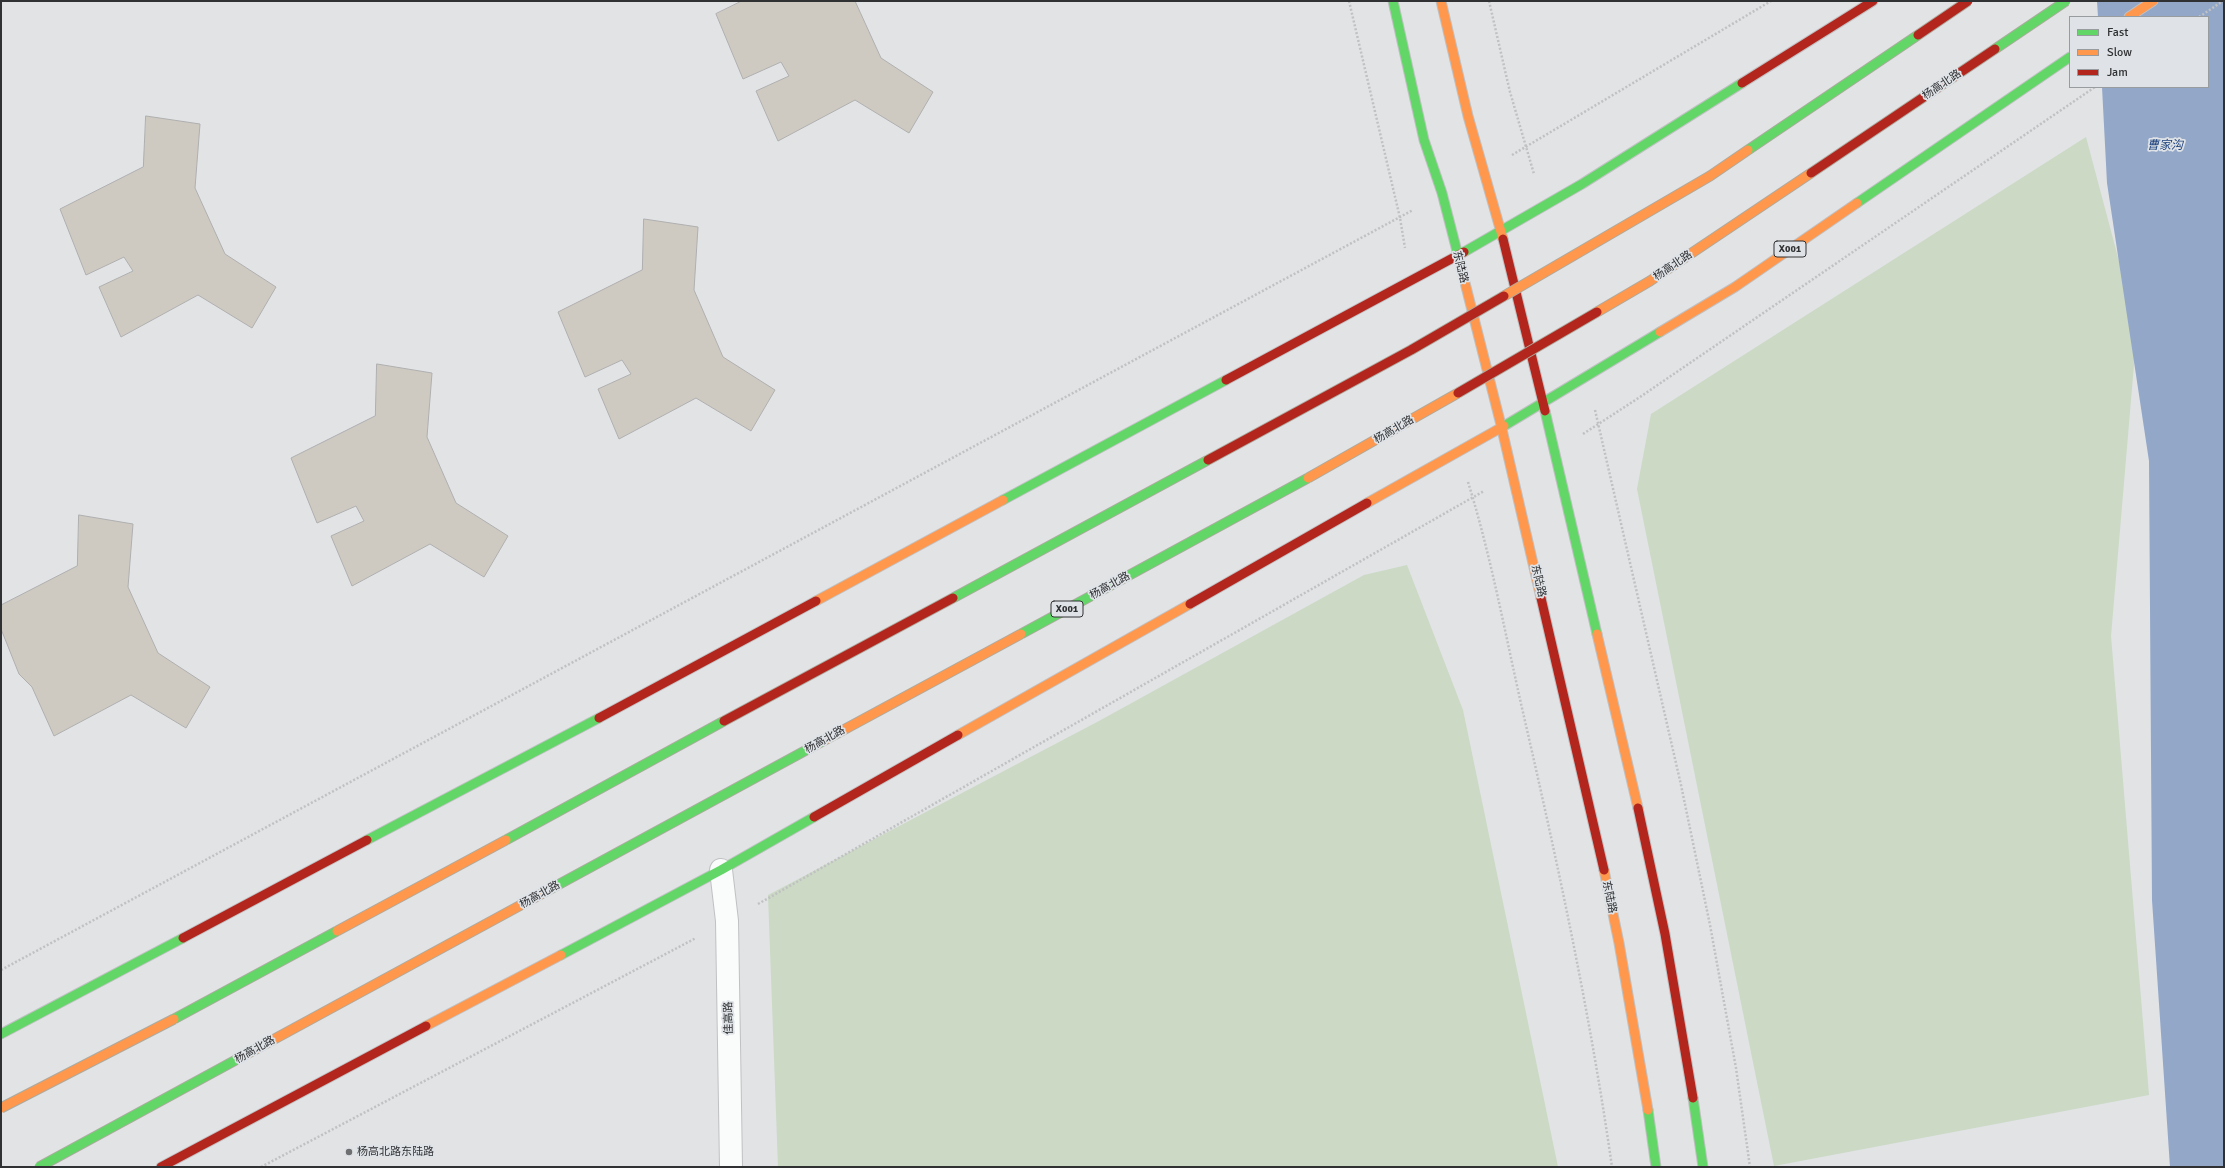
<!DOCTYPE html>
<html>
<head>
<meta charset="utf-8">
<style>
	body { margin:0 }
	#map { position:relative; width:2225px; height:1168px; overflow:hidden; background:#e1e3e5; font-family:Signika,sans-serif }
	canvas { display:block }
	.frame { position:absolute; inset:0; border:2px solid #303133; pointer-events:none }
	.legend { position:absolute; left:2069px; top:16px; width:140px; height:72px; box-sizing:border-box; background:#dfe3e7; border:1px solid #999c9f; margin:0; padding:5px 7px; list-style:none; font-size:12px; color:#303133 }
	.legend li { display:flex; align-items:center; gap:8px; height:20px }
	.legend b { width:20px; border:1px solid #999c9f }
</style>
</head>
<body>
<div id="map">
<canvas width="2225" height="1168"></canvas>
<div class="frame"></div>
<ul class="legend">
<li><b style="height:5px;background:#63d668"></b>Fast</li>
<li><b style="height:5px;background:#ff974d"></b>Slow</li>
<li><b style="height:5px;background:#b3261e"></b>Jam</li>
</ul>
</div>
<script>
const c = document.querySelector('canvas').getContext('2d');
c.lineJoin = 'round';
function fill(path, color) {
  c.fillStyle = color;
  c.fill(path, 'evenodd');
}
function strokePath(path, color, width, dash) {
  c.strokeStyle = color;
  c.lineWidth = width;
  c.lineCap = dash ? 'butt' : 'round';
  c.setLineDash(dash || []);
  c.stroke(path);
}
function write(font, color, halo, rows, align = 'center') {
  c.font = font + ' Signika,"Noto Sans SC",sans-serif';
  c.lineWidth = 3.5;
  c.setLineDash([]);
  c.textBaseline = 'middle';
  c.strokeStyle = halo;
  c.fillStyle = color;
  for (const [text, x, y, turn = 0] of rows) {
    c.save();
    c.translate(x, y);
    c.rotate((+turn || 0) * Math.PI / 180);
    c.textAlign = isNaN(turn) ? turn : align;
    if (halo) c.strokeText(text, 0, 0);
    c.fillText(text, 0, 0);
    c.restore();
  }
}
fill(new Path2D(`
	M 2086,137 L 2137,329 L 2111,636 L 2149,1095 L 1774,1166 L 1637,489 L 1651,414 Z
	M 1407,565 L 1463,710 L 1558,1167 L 778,1167 L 768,895 L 1099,721 L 1364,575 Z`), '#cbd9c5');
fill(new Path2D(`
	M 2097,1 L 2224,1 L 2224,1167 L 2170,1167 L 2152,900 L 2149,461 L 2107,183 L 2102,87 L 2208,87 L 2208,17 L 2098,17 Z`), '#93a7c8');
const building = new Path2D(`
	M 742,1 L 855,1 L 881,58 L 933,92 L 909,133 L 855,100 L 778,141 L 756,91 L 789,76 L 781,62 L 743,79 L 716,14 Z
	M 146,116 L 200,124 L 195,188 L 225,254 L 276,287 L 252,328 L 198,295 L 121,337 L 99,287 L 133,271 L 124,257 L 86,275 L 60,209 L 143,167 Z
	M 644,219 L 698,227 L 694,290 L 723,357 L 775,390 L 751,431 L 696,398 L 619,439 L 598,389 L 631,374 L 622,360 L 585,377 L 558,312 L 642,270 Z
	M 377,364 L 432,373 L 427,437 L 456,503 L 508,536 L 484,577 L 430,544 L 352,586 L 331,536 L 364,521 L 356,506 L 317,523 L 291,458 L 375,416 Z
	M 79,515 L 133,524 L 128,587 L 158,653 L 210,687 L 186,728 L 131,695 L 54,736 L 32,687 L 19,674 L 1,629 L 1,605 L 77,566 Z`);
fill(building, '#cfcac1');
strokePath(building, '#afafb0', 1);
const street = new Path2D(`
	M 721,870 L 727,921 L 731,1167`);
const fast = new Path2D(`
	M 1393,1 L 1424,140 L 1442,193 L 1460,263
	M 1857,203 L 2070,57
	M 1464,252 L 1582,184 L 1742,83
	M 1545,411 L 1597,634
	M 1504,426 L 1660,332
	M 1003,500 L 1226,380
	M 367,840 L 599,718
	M 561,955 L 721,870 L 814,817
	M 1,1034 L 183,938
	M 1693,1098 L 1703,1167
	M 1648,1110 L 1656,1167`);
const slow = new Path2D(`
	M 1441,1 L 1468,116 L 1503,239
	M 2129,17 L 2153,1
	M 1460,263 L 1501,425 L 1541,598
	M 1660,332 L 1735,287 L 1857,203
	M 1367,503 L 1504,426
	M 816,601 L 1003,500
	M 1597,634 L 1638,808
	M 958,735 L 1190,604
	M 1604,870 L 1619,943 L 1648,1110
	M 426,1026 L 561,955`);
const jam = new Path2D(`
	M 1742,83 L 1873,1
	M 1503,239 L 1545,411
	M 1226,380 L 1464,252
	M 1541,598 L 1604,870
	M 1190,604 L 1367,503
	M 599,718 L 816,601
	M 1638,808 L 1665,934 L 1693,1098
	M 814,817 L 958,735
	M 183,938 L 367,840
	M 161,1167 L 426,1026`);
strokePath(street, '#c0c1c3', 24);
strokePath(fast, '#c0c1c3', 11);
strokePath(slow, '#c0c1c3', 11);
strokePath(jam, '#c0c1c3', 11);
strokePath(new Path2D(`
	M 1349,1 L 1400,218 L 1405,248
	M 1489,1 L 1510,92 L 1534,174
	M 2199,17 L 2223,1
	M 1512,155 L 1771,1
	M 1595,410 L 1681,785 L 1710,925 L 1736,1068 L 1750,1167
	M 1583,434 L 1640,397 L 2095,87
	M 1468,482 C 1491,556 1505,633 1522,708 C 1557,860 1590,1012 1612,1167
	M 758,904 L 1484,491
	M 1,970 L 1413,210
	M 261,1167 L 696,938`), '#c0c1c2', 2.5, [2, 2]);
strokePath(street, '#fafbfb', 22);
strokePath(fast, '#63d668', 9);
strokePath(slow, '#ff974d', 9);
strokePath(jam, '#b3261e', 9);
const fastBridge = new Path2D(`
	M 1995,49 L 2066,1
	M 1748,150 L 1918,35
	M 953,598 L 1208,460
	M 1021,634 L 1308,478
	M 506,840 L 724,721
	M 543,893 L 823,741
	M 174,1019 L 337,931
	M 39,1167 L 245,1055`);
const slowBridge = new Path2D(`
	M 1504,296 L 1710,176 L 1748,150
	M 1597,312 L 1650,281 L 1811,173
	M 1308,478 L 1458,393
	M 823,741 L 1021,634
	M 337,931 L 506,840
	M 245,1055 L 543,893
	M 1,1108 L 174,1019`);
const jamBridge = new Path2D(`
	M 1918,35 L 1968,1
	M 1811,173 L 1995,49
	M 1458,393 L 1597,312
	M 1208,460 L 1411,350 L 1504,296
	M 724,721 L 953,598`);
strokePath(fastBridge, '#adaa9f', 11, []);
strokePath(slowBridge, '#adaa9f', 11, []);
strokePath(jamBridge, '#adaa9f', 11, []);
strokePath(fastBridge, '#63d668', 9);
strokePath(slowBridge, '#ff974d', 9);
strokePath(jamBridge, '#b3261e', 9);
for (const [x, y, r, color] of [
	[349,1152,4,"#6e6f71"]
]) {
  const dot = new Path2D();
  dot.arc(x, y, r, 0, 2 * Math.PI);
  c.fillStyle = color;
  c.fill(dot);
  strokePath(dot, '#dfe3e7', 1.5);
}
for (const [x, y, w] of [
	[1790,249,32],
	[1067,609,32]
]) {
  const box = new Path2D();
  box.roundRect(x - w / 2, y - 8, w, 16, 3);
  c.fillStyle = '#dfe3e7';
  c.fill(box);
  strokePath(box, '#303133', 1);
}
write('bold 10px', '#303133', null, [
	["X001",1790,249],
	["X001",1067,609]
]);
write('11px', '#303133', '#dfe3e7', [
	["杨高北路",1942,85,-34],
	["杨高北路",1673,266,-34],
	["东陆路",1460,267,76],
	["杨高北路",1394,430,-30],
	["东陆路",1538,581,77],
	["杨高北路",1110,586,-29],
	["杨高北路",825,740,-29],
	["杨高北路",540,895,-29],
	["东陆路",1609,897,78],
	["佳高路",729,1018,-91],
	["杨高北路",255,1050,-29]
]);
write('11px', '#303133', '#dfe3e7', [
	["杨高北路东陆路",357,1152]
], 'left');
write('italic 12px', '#21447e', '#dfe3e7', [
	["曹家沟",2165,146]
]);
</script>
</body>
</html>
